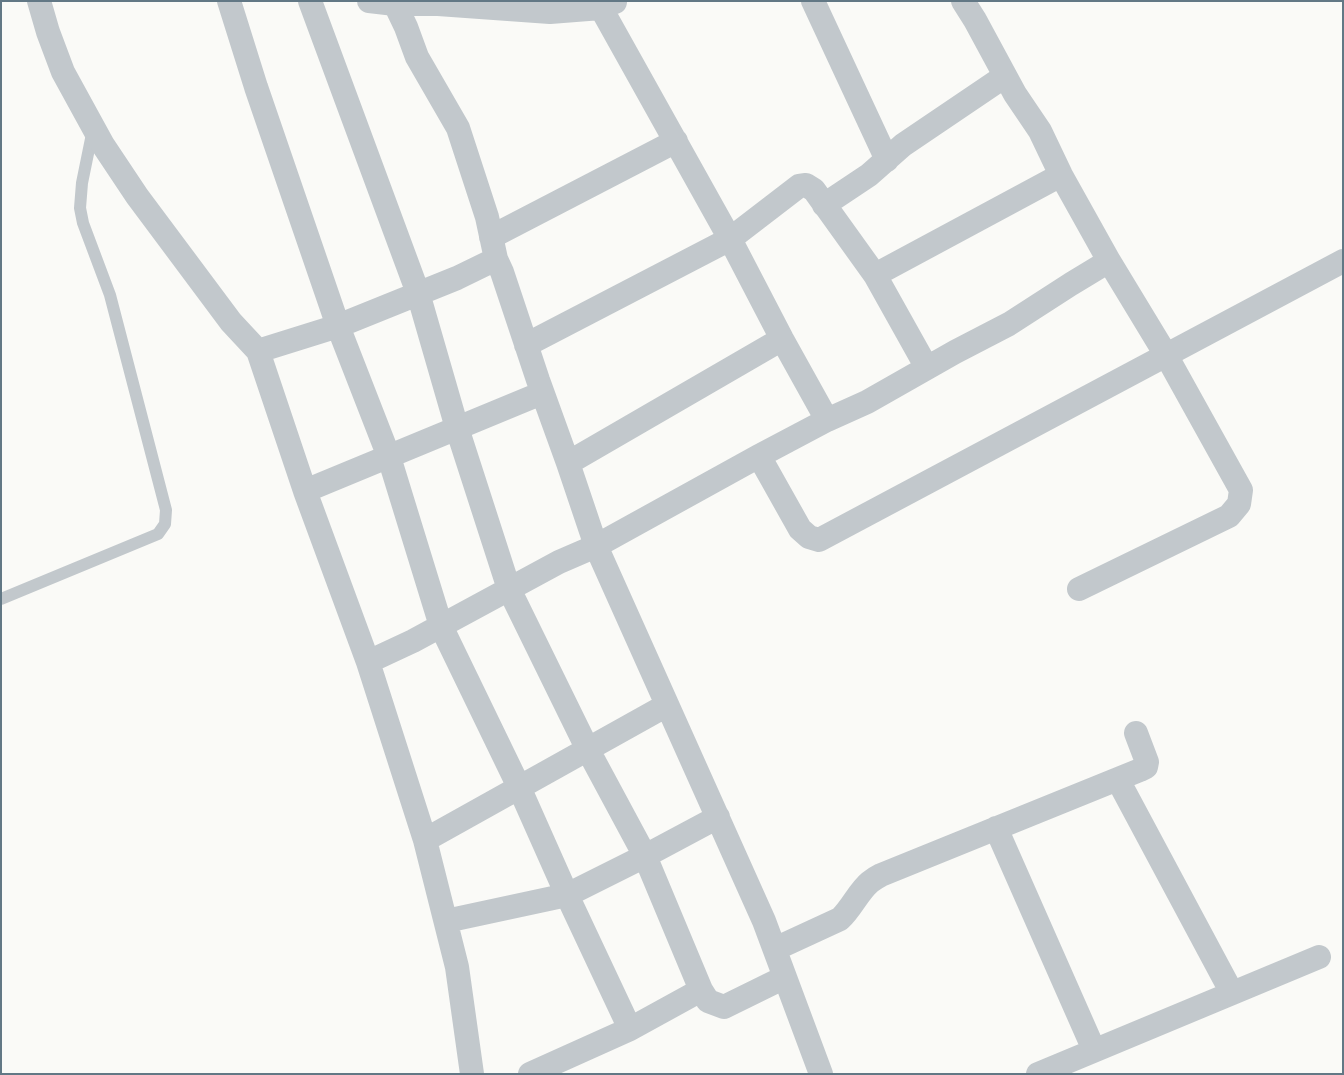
<!DOCTYPE html>
<html>
<head>
<meta charset="utf-8">
<style>
	body { margin:0 }
	#map { position:relative; width:1344px; height:1075px; overflow:hidden; background:#fafaf7; font-family:Karla,sans-serif }
	canvas { display:block }
	.frame { position:absolute; inset:0; border:2px solid #627885; pointer-events:none }
</style>
</head>
<body>
<div id="map">
<canvas width="1344" height="1075"></canvas>
<div class="frame"></div>
</div>
<script>
const c = document.querySelector('canvas').getContext('2d');
c.lineJoin = 'round';
function strokePath(path, color, width, dash) {
  c.strokeStyle = color;
  c.lineWidth = width;
  c.lineCap = dash ? 'butt' : 'round';
  c.setLineDash(dash || []);
  c.stroke(path);
}
strokePath(new Path2D(`
	M 1,599 L 158,534 L 165,524 L 166,510 L 110,295 L 83,223 L 80,208 L 82,183 L 93,129`), '#c2c8cc', 12);
strokePath(new Path2D(`
	M 39,1 L 48,32 L 63,72 L 103,145 L 137,196 L 231,322 L 258,351 L 305,491 L 368,662 L 425,840 L 457,967 L 472,1074
	M 229,1 L 256,87 L 338,326 L 389,457 L 441,626 L 519,787 L 567,895 L 630,1029
	M 310,1 L 418,293 L 457,428 L 509,589 L 588,750 L 645,856 L 701,990 L 708,1001 L 724,1007 L 785,977
	M 369,1 L 395,4 L 438,4 L 550,12 L 601,8 L 615,2
	M 813,1 L 887,160
	M 395,4 L 406,27 L 417,57 L 458,128 L 487,217 L 496,259 L 502,272 L 538,380 L 568,463 L 596,546 L 764,921 L 821,1074
	M 601,8 L 730,239 L 782,339 L 827,420
	M 824,205 L 869,175 L 903,145 L 1005,76
	M 491,237 L 676,141
	M 875,275 L 1061,175
	M 526,345 L 730,239 L 799,186 L 806,185 L 814,190 L 875,275 L 927,368
	M 258,351 L 338,326 L 457,278 L 496,259
	M 759,456 L 800,529 L 809,537 L 819,540 L 1343,261
	M 568,463 L 782,339
	M 305,491 L 542,393
	M 1079,589 L 1229,516 L 1239,504 L 1241,490 L 1166,355 L 1109,261
	M 368,662 L 413,641 L 559,562 L 596,546 L 759,456 L 827,420 L 867,402 L 955,352 L 1009,324 L 1071,284 L 1109,261 L 1061,175 L 1040,131 L 1015,94 L 975,20 L 963,1
	M 1118,780 L 1232,993
	M 996,828 L 1094,1050
	M 425,840 L 667,705
	M 446,921 L 567,895 L 645,856 L 718,817
	M 775,949 L 840,919 C 852,908 858,892 870,882 C 874,879 877,877 881,875 L 1140,770 L 1146,767 L 1147,762 L 1136,733
	M 530,1074 L 630,1029 L 701,990
	M 1038,1074 L 1319,957`), '#c2c8cc', 24);
</script>
</body>
</html>
